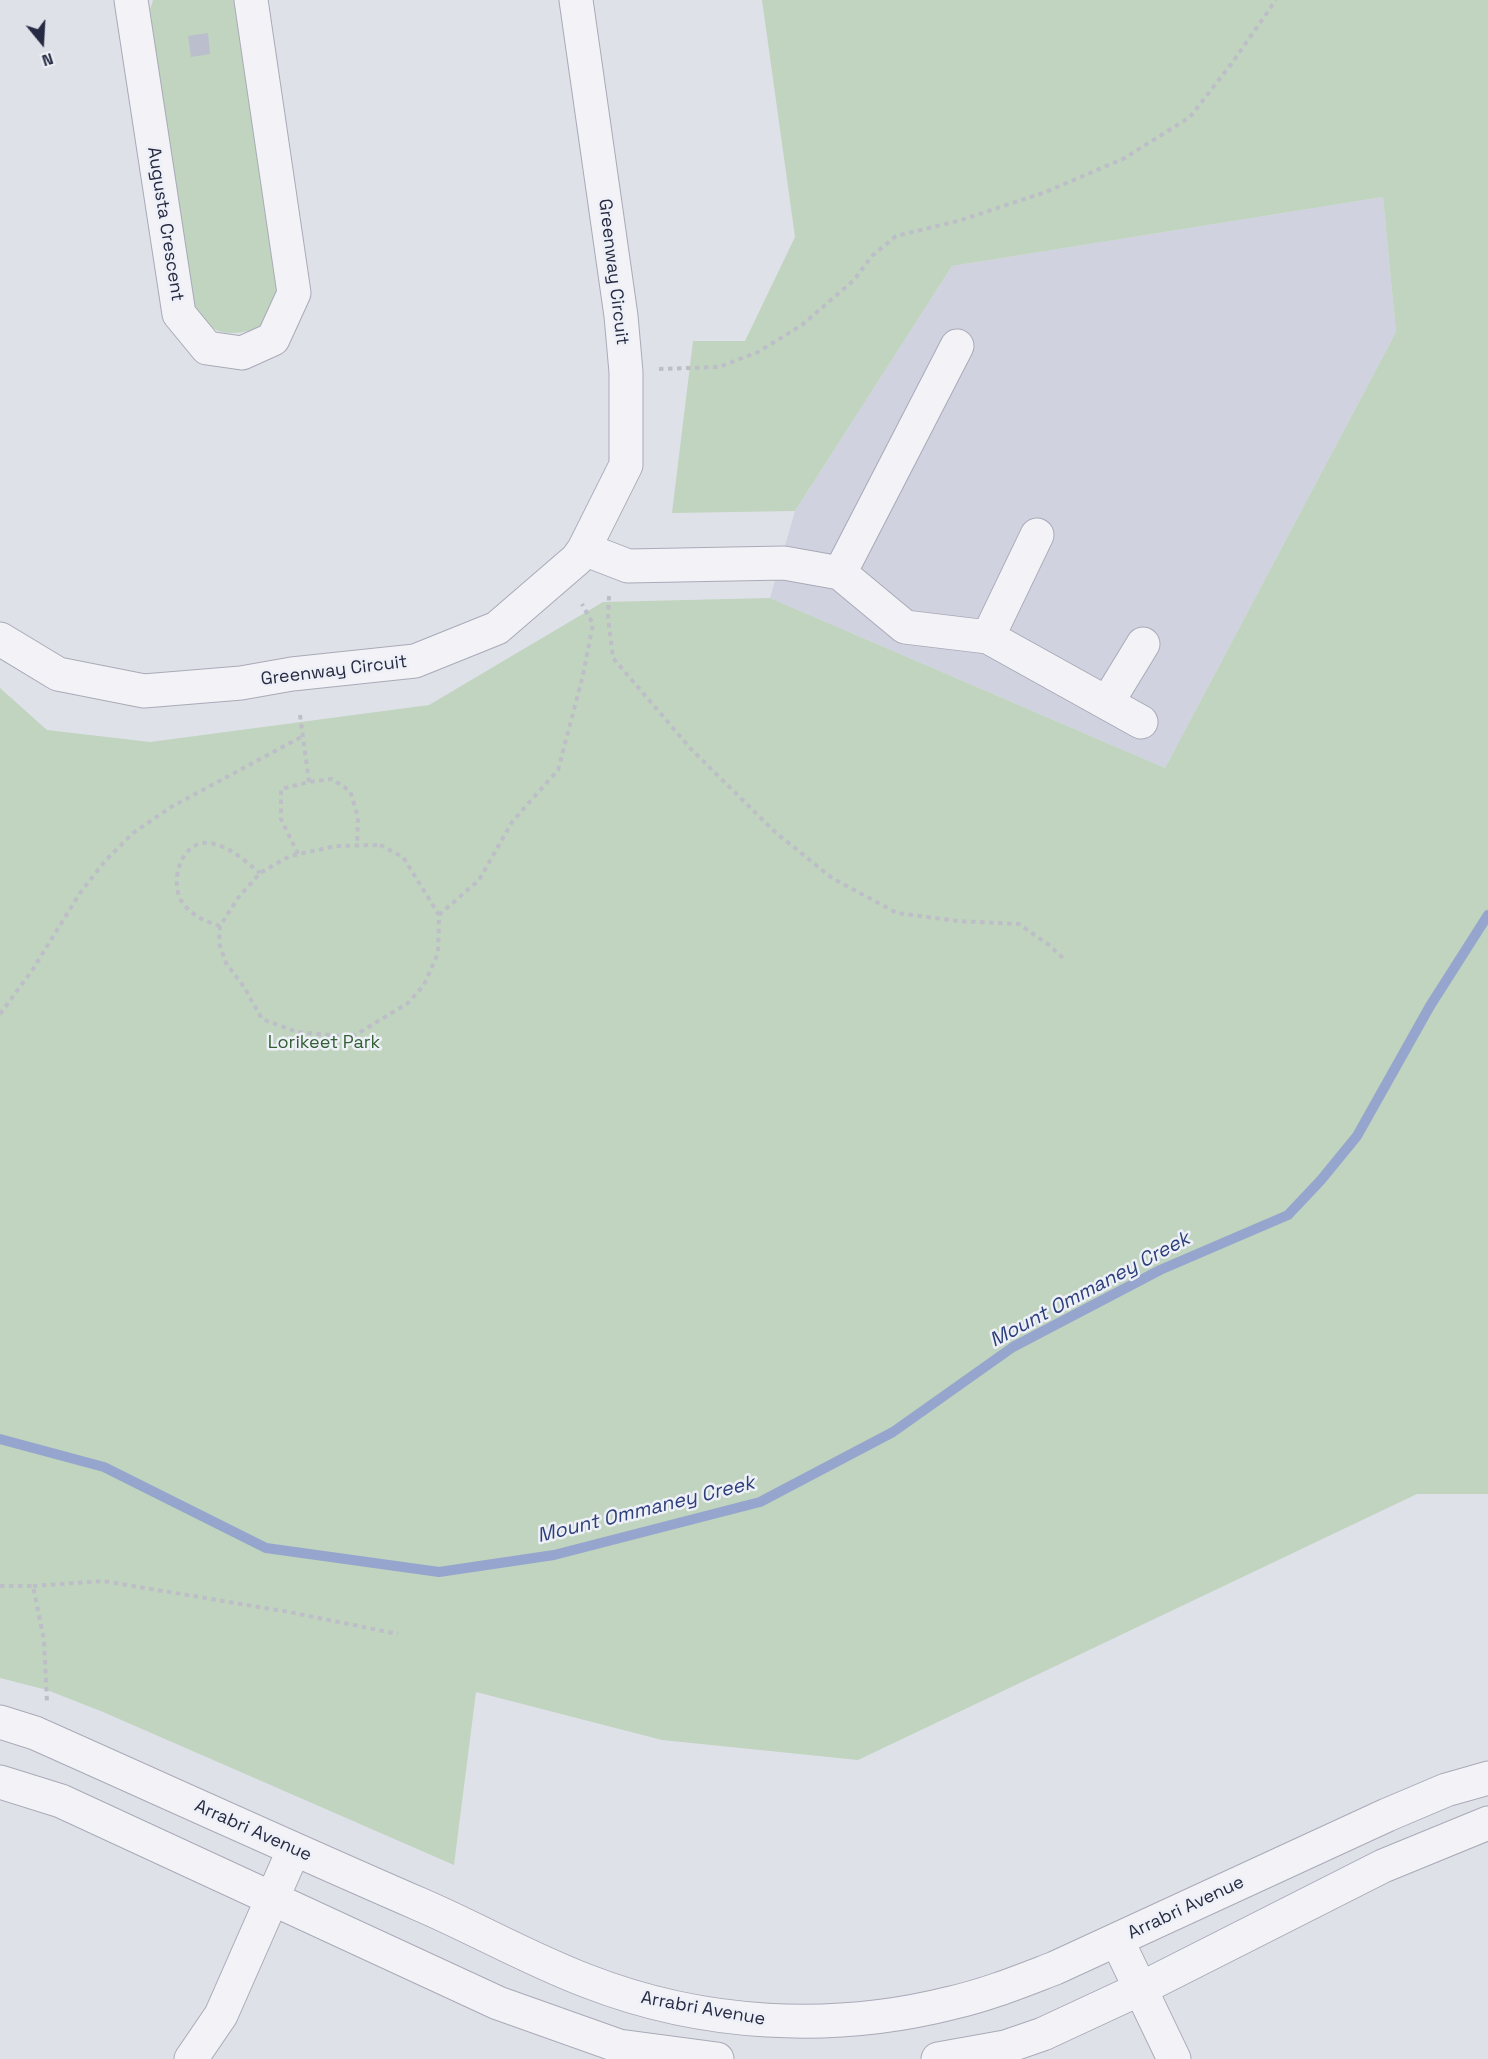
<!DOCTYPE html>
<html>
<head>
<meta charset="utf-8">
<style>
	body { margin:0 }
	#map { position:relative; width:1488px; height:2059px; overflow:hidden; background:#dfe1e9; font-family:"Space Grotesk",sans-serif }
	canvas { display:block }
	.north { position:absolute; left:12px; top:12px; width:60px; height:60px; -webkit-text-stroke:4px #eef0f7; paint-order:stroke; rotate:162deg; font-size:16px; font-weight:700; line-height:24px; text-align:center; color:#262a42 }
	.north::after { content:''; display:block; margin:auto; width:21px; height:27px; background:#262a42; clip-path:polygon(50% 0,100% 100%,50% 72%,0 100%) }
</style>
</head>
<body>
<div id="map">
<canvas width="1488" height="2059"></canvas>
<div class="north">N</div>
</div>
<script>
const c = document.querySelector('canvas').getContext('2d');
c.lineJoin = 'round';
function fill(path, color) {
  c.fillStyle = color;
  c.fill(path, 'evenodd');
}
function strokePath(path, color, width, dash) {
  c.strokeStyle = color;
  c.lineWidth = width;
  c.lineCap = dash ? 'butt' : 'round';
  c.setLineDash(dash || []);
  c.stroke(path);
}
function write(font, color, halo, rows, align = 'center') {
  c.font = font + ' "Space Grotesk",sans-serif';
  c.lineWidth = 5;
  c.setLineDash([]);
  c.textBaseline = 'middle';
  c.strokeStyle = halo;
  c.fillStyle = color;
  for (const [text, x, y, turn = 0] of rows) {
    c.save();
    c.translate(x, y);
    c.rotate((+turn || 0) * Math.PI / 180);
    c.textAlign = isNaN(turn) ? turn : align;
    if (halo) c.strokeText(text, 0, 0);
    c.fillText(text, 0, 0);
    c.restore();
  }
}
fill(new Path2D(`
	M 1383,197 L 1396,332 L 1165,768 L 770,598 L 795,511 L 952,266 Z`), '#d0d3df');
fill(new Path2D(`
	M 153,0 L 237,0 L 279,293 C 274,302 271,314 264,323 C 259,329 250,331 243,332 C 216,336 207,327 193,305 L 150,10 Z
	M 762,0 L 1488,0 L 1488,1494 L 1417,1494 L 858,1760 L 662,1740 L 476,1692 L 454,1865 L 103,1712 L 47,1690 L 0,1678 L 0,688 L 47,730 L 150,742 L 429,705 L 603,602 L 770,598 L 1165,768 L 1396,332 L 1383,197 L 952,266 L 795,511 L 672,513 L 693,341 L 745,341 L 795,237 Z`), '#c0d4bf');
strokePath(new Path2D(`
	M 0,1439 L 104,1467 L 266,1548 L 439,1572 L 554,1555 L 760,1502 L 893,1432 L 1013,1347 L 1160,1270 L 1288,1215 L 1321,1180 L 1357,1136 L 1430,1006 L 1488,915`), '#96a5cd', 10);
fill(new Path2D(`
	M 208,33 L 210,54 L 191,57 L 188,36 Z`), '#bbbecd');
const minor = new Path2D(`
	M 131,0 L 179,314 L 207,348 L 242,353 L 273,339 L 294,293 L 251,0
	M 584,549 L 628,566 L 784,563 L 840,573 L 957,346
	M 840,573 L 905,627 L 988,637 L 1037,535
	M 988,637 L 1141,722
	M 0,639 L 58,674 L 144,691 L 241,683 L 292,674 L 415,661 L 497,628 L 577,559 L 584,549 L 626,465 L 626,372 L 621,316 L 576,0
	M 1107,703 L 1143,644
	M 0,1722 L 35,1733 C 163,1790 290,1848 419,1904 C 475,1928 529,1959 587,1981 C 702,2026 832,2033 951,2003 C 987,1995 1021,1981 1055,1968 L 1387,1815 L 1446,1790 L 1488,1778
	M 0,1782 L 61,1801 L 498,2003 L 619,2046 L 717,2059
	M 1117,1940 L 1174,2059
	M 191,2059 L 221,2015 L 294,1849
	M 938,2059 L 1005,2047 L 1043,2034 L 1142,1988 L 1383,1866 L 1488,1823`);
strokePath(minor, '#a8aab7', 35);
strokePath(new Path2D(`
	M 659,369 L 719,367 L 758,352 L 802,325 L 854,280 L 872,256 L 896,236 L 958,221 L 1043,193 L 1123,159 L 1190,117 L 1232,63 L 1276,0
	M 609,596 L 608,617 L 613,658 L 691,749 L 775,832 L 832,878 L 897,913 L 958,921 L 1019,924 L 1049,945 L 1063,958
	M 300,715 L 309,782
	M 380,845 L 403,857 L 439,915 L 438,953 L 424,985 L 408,1003 L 352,1037 L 297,1032 L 262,1019 L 244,987 L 226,963 L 219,943 L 220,926 L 238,898 L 260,873 L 290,856 L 336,846 Z
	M 298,854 L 281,819 L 281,789 L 309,782 L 332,779 L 350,791 L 358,817 L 357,846
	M 439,915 L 479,880 L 512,822 L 558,770 L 583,675 L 593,624 L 582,604
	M 220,926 C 206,922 191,915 182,902 C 168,880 183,835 214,844 C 232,848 246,862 260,873
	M 0,1014 L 33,969 L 80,893 L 105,861 L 133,833 L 171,807 L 303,736
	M 0,1586 L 33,1586 L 44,1640 L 47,1702
	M 33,1586 L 103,1581 L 289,1612 L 398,1634`), '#bdbec8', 4, [4.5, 4.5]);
strokePath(minor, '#f2f2f7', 33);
write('18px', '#262a42', '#eef0f7', [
	["Augusta Crescent",165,224,81],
	["Greenway Circuit",613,272,83],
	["Greenway Circuit",334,671,-7],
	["Arrabri Avenue",253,1831,24],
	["Arrabri Avenue",1186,1908,-25],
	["Arrabri Avenue",703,2009,10]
]);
write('18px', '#325f33', '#eef0f7', [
	["Lorikeet Park",324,1043]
]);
write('italic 20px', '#2c3f7a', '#eef0f7', [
	["Mount Ommaney Creek",1090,1290,-28],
	["Mount Ommaney Creek",646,1510,-14]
]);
</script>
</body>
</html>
